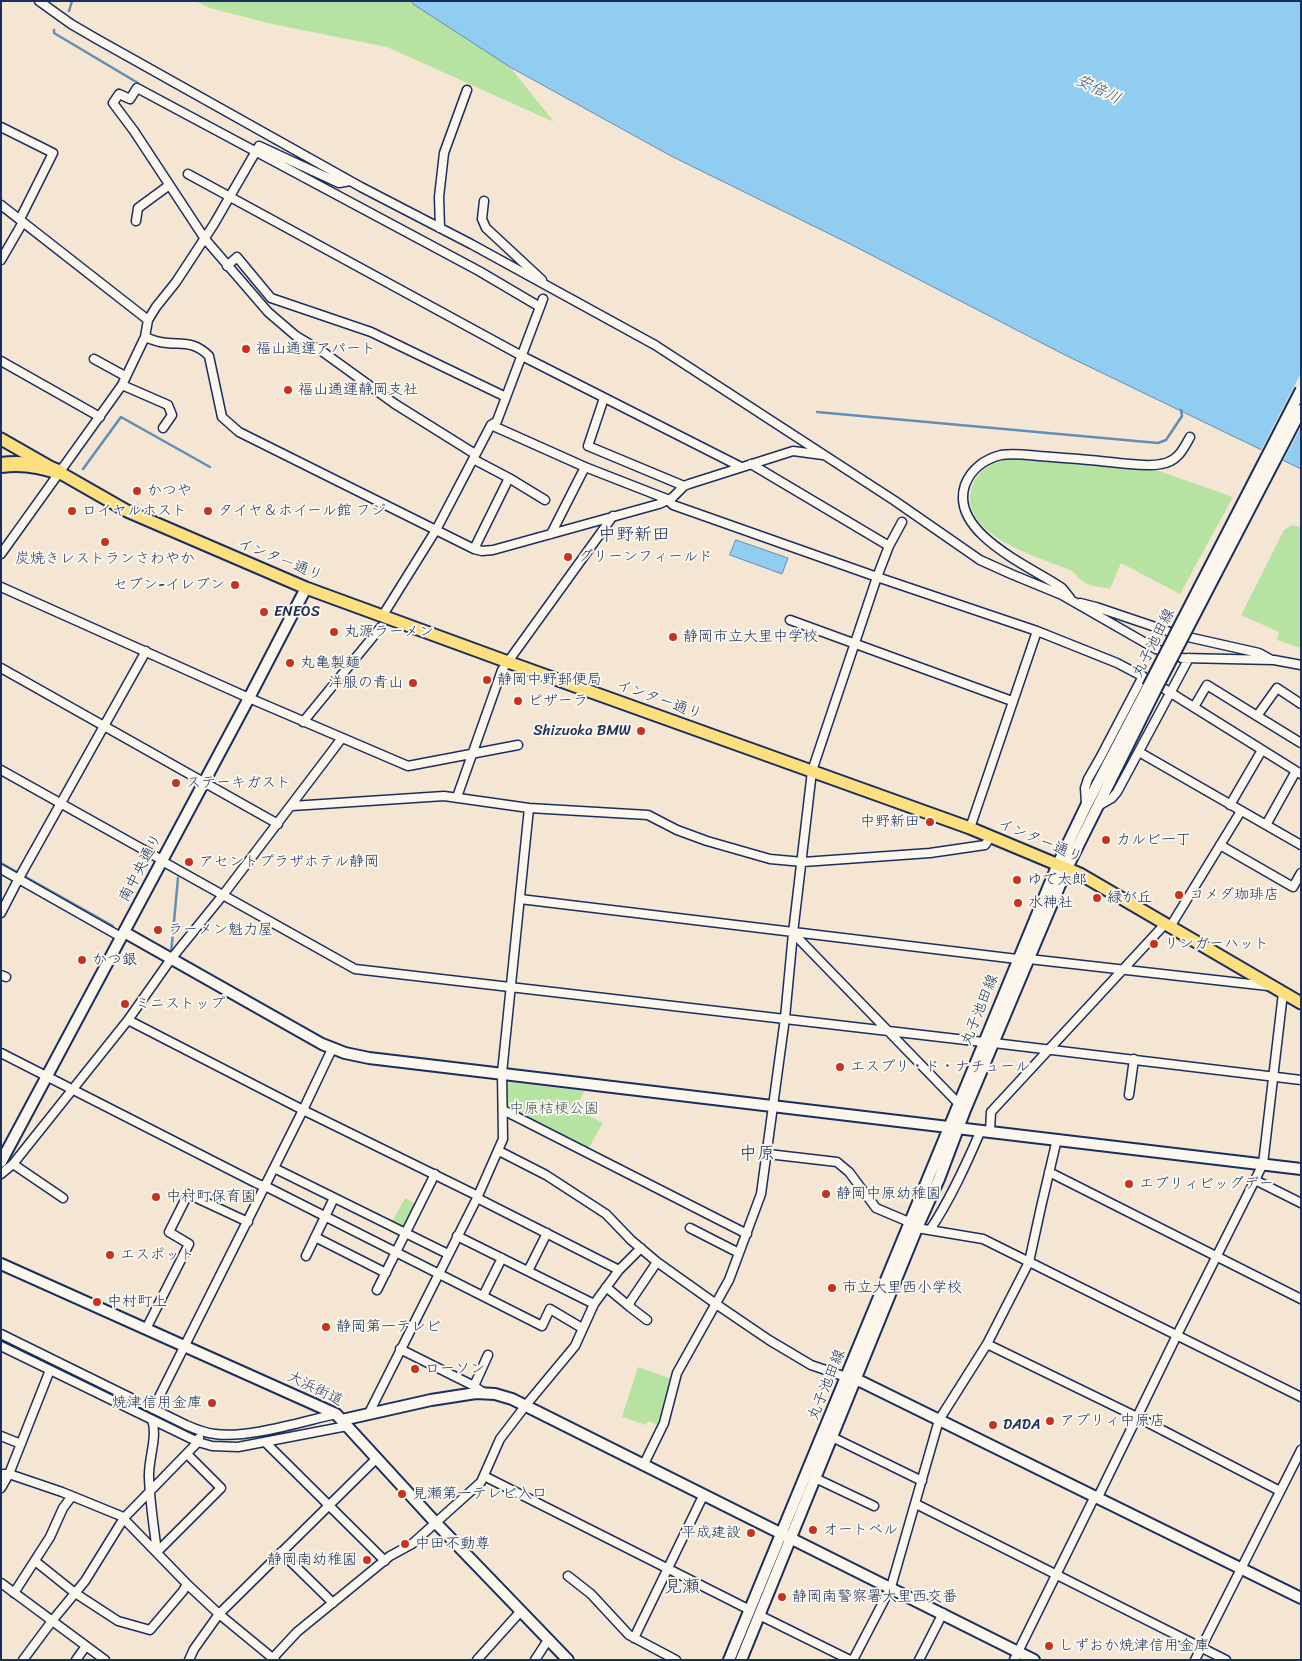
<!DOCTYPE html>
<html>
<head>
<meta charset="utf-8">
<style>
	body { margin:0 }
	#map { position:relative; width:1302px; height:1661px; overflow:hidden; background:#f5e6d3; font-family:Sriracha,sans-serif }
	canvas { display:block }
	.frame { position:absolute; inset:0; border:2px solid #1b2f5e; pointer-events:none }
</style>
</head>
<body>
<div id="map">
<canvas width="1302" height="1661"></canvas>
<div class="frame"></div>
</div>
<script>
const c = document.querySelector('canvas').getContext('2d');
c.lineJoin = 'round';
function fill(path, color) {
  c.fillStyle = color;
  c.fill(path, 'evenodd');
}
function strokePath(path, color, width, dash) {
  c.strokeStyle = color;
  c.lineWidth = width;
  c.lineCap = dash ? 'butt' : 'round';
  c.setLineDash(dash || []);
  c.stroke(path);
}
function write(font, color, halo, rows, align = 'center') {
  c.font = font + ' Sriracha,"Klee One",sans-serif';
  c.lineWidth = 4;
  c.setLineDash([]);
  c.textBaseline = 'middle';
  c.strokeStyle = halo;
  c.fillStyle = color;
  for (const [text, x, y, turn = 0] of rows) {
    c.save();
    c.translate(x, y);
    c.rotate((+turn || 0) * Math.PI / 180);
    c.textAlign = isNaN(turn) ? turn : align;
    if (halo) c.strokeText(text, 0, 0);
    c.fillText(text, 0, 0);
    c.restore();
  }
}
fill(new Path2D(`
	M 195,1 L 412,1 L 414,4 L 510,67 L 554,122 L 387,47 L 272,24 L 210,8 Z
	M 1016,459 L 1159,471 L 1233,497 L 1180,594 L 1121,563 L 1110,589 C 1103,587 1091,587 1084,582 C 1078,579 1076,573 1070,570 C 1036,556 951,533 974,482 C 982,466 998,460 1016,459 Z
	M 1292,525 L 1301,527 L 1301,648 L 1277,640 L 1279,632 L 1241,615 L 1284,530 Z
	M 506,1082 L 584,1091 L 576,1109 L 603,1123 L 588,1149 L 507,1109 Z
	M 405,1198 L 416,1204 L 404,1228 L 392,1222 Z
	M 638,1367 L 672,1379 L 659,1425 L 648,1421 L 646,1425 L 622,1417 Z`), '#b6e3a1');
const water = new Path2D(`
	M 412,1 L 1301,1 L 1301,469 L 1065,355 L 850,244 L 671,156 L 510,67 L 413,4 Z
	M 736,540 L 788,558 L 782,574 L 730,555 Z`);
fill(water, '#91ccf1');
strokePath(water, '#628db6', 1);
fill(new Path2D(`
	M 1301,373 L 1301,427 L 1282,463 L 1260,452 Z`), '#f5e6d3');
strokePath(new Path2D(`
	M 69,11 L 72,1
	M 54,30 L 54,33 L 138,83
	M 817,412 L 1158,443 L 1166,440 L 1182,416 L 1181,410
	M 83,469 L 121,417 L 210,467
	M 1,863 L 113,926
	M 171,954 L 178,878`), '#628db6', 2.5);
const street = new Path2D(`
	M 39,1 L 71,24 L 95,38 L 361,187 L 471,244 L 655,345 L 895,501 L 980,560 L 1011,574 L 1062,595 L 1156,649 L 1182,658 L 1274,660 L 1301,665
	M 1,127 L 53,153 L 20,219
	M 188,174 L 522,356 L 741,467
	M 484,201 L 482,219 L 486,228 L 542,280
	M 1,205 L 148,320 L 145,337 L 122,385 L 1,554
	M 136,221 L 138,208 L 168,186
	M 440,228 L 439,197 L 444,153 L 467,90
	M 1,260 L 23,222
	M 227,266 L 237,257 L 271,298 L 371,332 L 506,397
	M 148,320 L 156,307 L 176,282 L 214,224 L 259,146 L 339,183 L 350,181
	M 145,337 C 150,339 155,341 160,342 C 180,346 192,339 209,356 L 222,417 L 239,432 L 474,549 L 482,551 L 493,550 L 659,504 L 672,498 L 684,486 L 689,484 L 793,451 L 823,455
	M 94,359 L 125,376
	M 1,361 L 100,417
	M 122,385 L 168,405 L 172,415 L 163,428
	M 604,398 L 588,446 L 684,486
	M 491,425 L 585,467 L 667,499 L 673,505 L 877,577 L 1037,631 L 1117,663 L 1155,683 L 1301,774
	M 475,454 L 395,404 L 323,352 L 296,336 L 268,312 L 205,239 L 134,131 L 113,103 L 119,94 L 130,99 L 137,88 L 479,271 L 540,307
	M 473,459 L 509,478 L 545,500
	M 751,464 L 889,546
	M 551,534 L 585,467
	M 474,549 L 509,478
	M 1,587 L 249,698 L 408,766 L 518,745
	M 1070,598 L 1062,588 C 1030,566 949,533 965,485 C 971,469 985,459 1001,455 C 1013,453 1028,455 1039,456 C 1066,458 1093,460 1119,463 C 1133,464 1148,467 1161,464 C 1177,462 1183,450 1190,437
	M 1080,603 L 1096,607 L 1179,635 L 1259,653 L 1270,659
	M 383,615 L 436,530 L 491,425 L 497,421 L 543,299
	M 790,620 L 1012,701
	M 1,668 L 278,824
	M 1194,707 L 1207,685 L 1257,716 L 1277,688 L 1301,704
	M 1257,716 L 1301,743
	M 303,722 L 381,627
	M 1139,752 L 1301,845
	M 1,770 L 162,860
	M 457,797 L 502,670 L 613,516
	M 1086,804 L 1085,788 L 1088,779 L 1100,758 L 1143,676
	M 1230,805 L 1262,750
	M 292,806 L 444,796 L 529,808 L 648,815 L 677,830 L 707,841 L 770,859 L 803,862 L 930,853 L 985,845 L 991,836
	M 1098,806 L 1112,798 L 1117,792 L 1189,658
	M 1266,825 L 1296,771
	M 970,828 L 1037,631
	M 1220,845 L 1293,887 L 1301,873
	M 162,861 L 355,969 L 983,1042
	M 1,869 L 121,937
	M 520,899 L 1017,959
	M 1,913 L 19,878 L 146,651
	M 1170,927 L 1241,811
	M 793,933 L 958,1103
	M 1029,959 L 1268,986
	M 1,975 L 6,977
	M 128,1020 L 303,1110 L 478,1196
	M 994,1043 L 1301,1080
	M 1,1053 L 258,1184 L 269,1188 L 542,1326 L 550,1309 L 582,1328
	M 1129,1095 L 1134,1059
	M 503,1110 L 747,1234
	M 990,1131 L 991,1112 L 1165,924
	M 499,1151 L 546,1175 L 606,1214 L 631,1240 L 657,1262 L 716,1304 L 769,1340 L 811,1365 L 849,1378
	M 768,1154 L 837,1162 L 849,1172 L 876,1208 L 909,1222
	M 13,1164 L 63,1198
	M 274,1168 L 448,1254
	M 1049,1172 L 1301,1299
	M 1,1174 L 13,1164 L 128,1020 L 171,959 L 223,895 L 342,738
	M 1255,1180 L 1301,1203
	M 477,1198 L 619,1270
	M 690,1228 L 739,1253
	M 917,1228 L 983,1239 L 1301,1397
	M 930,1230 C 951,1198 966,1165 981,1130
	M 457,1236 L 594,1304
	M 315,1237 L 386,1273
	M 306,1256 L 334,1198
	M 528,1271 L 547,1233
	M 606,1287 L 630,1307
	M 377,1290 L 435,1174
	M 483,1296 L 502,1258
	M 647,1320 L 630,1307 L 630,1302 L 657,1262
	M 146,1329 L 189,1244 L 169,1232 L 188,1194 L 248,1222
	M 1,1334 L 186,1425 C 195,1429 205,1433 215,1434 C 247,1439 304,1421 336,1414
	M 987,1344 L 1137,1417 L 1280,1491
	M 1,1346 L 198,1442 L 212,1446 L 238,1447 L 347,1426
	M 400,1349 L 474,1386 L 484,1393
	M 474,1386 L 488,1355
	M 153,1409 L 303,1110 L 332,1049
	M 369,1413 L 477,1198 L 503,1139 L 502,1073 L 529,808
	M 152,1420 C 158,1437 148,1459 149,1478 C 150,1503 154,1528 157,1552 L 221,1488 L 187,1454
	M 1,1436 L 21,1444
	M 832,1437 L 922,1481
	M 265,1442 L 385,1561
	M 644,1464 L 664,1423 L 677,1373 L 729,1280 L 761,1194 L 785,1018 L 793,933 L 812,771 L 877,577 L 889,546 L 902,522
	M 1,1474 L 9,1474 L 62,1492 L 121,1516 L 189,1586 L 219,1614 L 275,1660
	M 484,1476 L 750,1610
	M 815,1478 L 874,1506
	M 1,1488 L 9,1474 L 50,1370
	M 1098,1497 L 1177,1335 L 1263,1164 L 1283,993
	M 916,1504 L 1226,1660
	M 281,1552 L 333,1603
	M 35,1561 L 75,1593 L 118,1621 L 150,1630 L 183,1591 L 187,1584
	M 568,1576 L 591,1594 L 629,1635 L 676,1660
	M 1,1583 L 105,1660
	M 14,1593 L 50,1537 L 63,1508 L 72,1496
	M 759,1615 L 850,1660
	M 634,1638 L 704,1494
	M 23,1660 L 52,1621 L 85,1581 L 124,1518 L 198,1442 L 199,1438
	M 76,1660 L 86,1646
	M 189,1660 L 194,1649 L 219,1614 L 377,1458
	M 271,1660 L 297,1632 L 390,1556 L 412,1544 L 481,1482 L 500,1439 L 526,1405 L 575,1346 L 594,1304 L 619,1270 L 641,1248
	M 477,1660 L 520,1612
	M 535,1660 L 548,1640
	M 853,1660 L 891,1587 L 939,1420 L 987,1344 L 1029,1262 L 1041,1207 L 1057,1139
	M 919,1660 L 943,1613
	M 1014,1660 L 1095,1496
	M 1195,1660 L 1301,1450`);
const secondary = new Path2D(`
	M 124,932 L 322,1044 L 345,1053 L 369,1058 L 1301,1169
	M 1,1162 L 249,698 L 306,588
	M 1,1264 L 336,1414 L 435,1522 L 568,1660
	M 851,1378 L 862,1382 L 1301,1598
	M 342,1420 L 431,1400 L 476,1393 L 495,1394 L 512,1399 L 1034,1660
	M 729,1660 L 1058,864 L 1086,806 L 1148,687
	M 741,1660 L 917,1228 L 939,1179 L 965,1110 L 1067,868 L 1155,691`);
const primary = new Path2D(`
	M 1,439 L 127,511 L 306,588 L 508,662 L 970,828 L 1080,874 L 1301,1003`);
const highway = new Path2D(`
	M 1,465 C 22,462 40,465 59,472`);
strokePath(street, '#1b2f5e', 11);
strokePath(secondary, '#1b2f5e', 14);
strokePath(primary, '#1b2f5e', 15);
strokePath(highway, '#1b2f5e', 18);
strokePath(street, '#fbf7ec', 8);
strokePath(secondary, '#fbf7ec', 10);
strokePath(primary, '#fce080', 11);
strokePath(highway, '#fce080', 14);
const secondaryBridge = new Path2D(`
	M 1148,687 L 1301,390
	M 1155,691 L 1301,410`);
strokePath(secondaryBridge, '#1b2f5e', 14, []);
strokePath(secondaryBridge, '#fbf7ec', 10);
for (const [x, y, r, color] of [
	[246,349,5,"#c8321e"],
	[288,390,5,"#c8321e"],
	[137,491,5,"#c8321e"],
	[72,511,5,"#c8321e"],
	[208,511,5,"#c8321e"],
	[105,542,5,"#c8321e"],
	[568,557,5,"#c8321e"],
	[235,585,5,"#c8321e"],
	[264,612,5,"#c8321e"],
	[334,632,5,"#c8321e"],
	[673,637,5,"#c8321e"],
	[290,663,5,"#c8321e"],
	[487,680,5,"#c8321e"],
	[413,683,5,"#c8321e"],
	[518,701,5,"#c8321e"],
	[641,731,5,"#c8321e"],
	[176,783,5,"#c8321e"],
	[930,822,5,"#c8321e"],
	[1106,840,5,"#c8321e"],
	[189,862,5,"#c8321e"],
	[1017,880,5,"#c8321e"],
	[1179,895,5,"#c8321e"],
	[1097,898,5,"#c8321e"],
	[1018,903,5,"#c8321e"],
	[158,930,5,"#c8321e"],
	[1154,944,5,"#c8321e"],
	[82,960,5,"#c8321e"],
	[125,1004,5,"#c8321e"],
	[840,1067,5,"#c8321e"],
	[1129,1184,5,"#c8321e"],
	[826,1194,5,"#c8321e"],
	[156,1197,5,"#c8321e"],
	[110,1255,5,"#c8321e"],
	[832,1288,5,"#c8321e"],
	[97,1302,5,"#c8321e"],
	[326,1327,5,"#c8321e"],
	[415,1369,5,"#c8321e"],
	[212,1403,5,"#c8321e"],
	[1050,1421,5,"#c8321e"],
	[993,1425,5,"#c8321e"],
	[402,1494,5,"#c8321e"],
	[813,1530,5,"#c8321e"],
	[751,1533,5,"#c8321e"],
	[405,1544,5,"#c8321e"],
	[367,1560,5,"#c8321e"],
	[782,1597,5,"#c8321e"],
	[1049,1646,5,"#c8321e"]
]) {
  const dot = new Path2D();
  dot.arc(x, y, r, 0, 2 * Math.PI);
  c.fillStyle = color;
  c.fill(dot);
  strokePath(dot, '#fbf7ec', 2);
}
write('15px', '#1b2f5e', '#fbf7ec', [
	["福山通運アパート",256,349],
	["福山通運静岡支社",298,390],
	["かつや",147,491],
	["ロイヤルホスト",82,511],
	["タイヤ＆ホイール館 フジ",218,511],
	["グリーンフィールド",578,557],
	["炭焼きレストランさわやか",105,559,"center"],
	["セブン-イレブン",225,585,"right"],
	["ENEOS",274,612],
	["丸源ラーメン",344,632],
	["静岡市立大里中学校",683,637],
	["丸亀製麺",300,663],
	["静岡中野郵便局",497,680],
	["洋服の青山",403,683,"right"],
	["ピザーラ",528,701],
	["Shizuoka BMW",631,731,"right"],
	["ステーキガスト",186,783],
	["中野新田",920,822,"right"],
	["カルビ一丁",1116,840],
	["アセントプラザホテル静岡",199,862],
	["ゆで太郎",1027,880],
	["コメダ珈琲店",1189,895],
	["緑が丘",1107,898],
	["水神社",1028,903],
	["ラーメン魁力屋",168,930],
	["リンガーハット",1164,944],
	["かつ銀",92,960],
	["ミニストップ",135,1004],
	["エスプリ・ド・ナチュール",850,1067],
	["エブリィビッグデー",1139,1184],
	["静岡中原幼稚園",836,1194],
	["中村町保育園",166,1197],
	["エスポット",120,1255],
	["市立大里西小学校",842,1288],
	["中村町上",107,1302],
	["静岡第一テレビ",336,1327],
	["ローソン",425,1369],
	["焼津信用金庫",202,1403,"right"],
	["アプリィ中原店",1060,1421],
	["DADA",1003,1425],
	["見瀬第一テレビ入口",412,1494],
	["オートベル",823,1530],
	["平成建設",741,1533,"right"],
	["中田不動尊",415,1544],
	["静岡南幼稚園",357,1560,"right"],
	["静岡南警察署大里西交番",792,1597],
	["しずおか焼津信用金庫",1059,1646]
], 'left');
write('15px', '#1b2f5e', '#fbf7ec', [
	["インター通り",280,560,22],
	["丸子池田線",1154,643,-63],
	["インター通り",659,700,20],
	["インター通り",1040,841,23],
	["南中央通り",141,868,-62],
	["丸子池田線",980,1010,-68],
	["丸子池田線",827,1385,-68],
	["大浜街道",315,1389,26]
]);
write('15px', '#425c6f', '#fbf7ec', [
	["中原桔梗公園",554,1109]
]);
write('italic 16px', '#385683', '#fbf7ec', [
	["安倍川",1098,90,26]
]);
write('18px', '#1b2f5e', '#fbf7ec', [
	["中野新田",634,535],
	["中原",757,1154],
	["見瀬",682,1587]
]);
</script>
</body>
</html>
